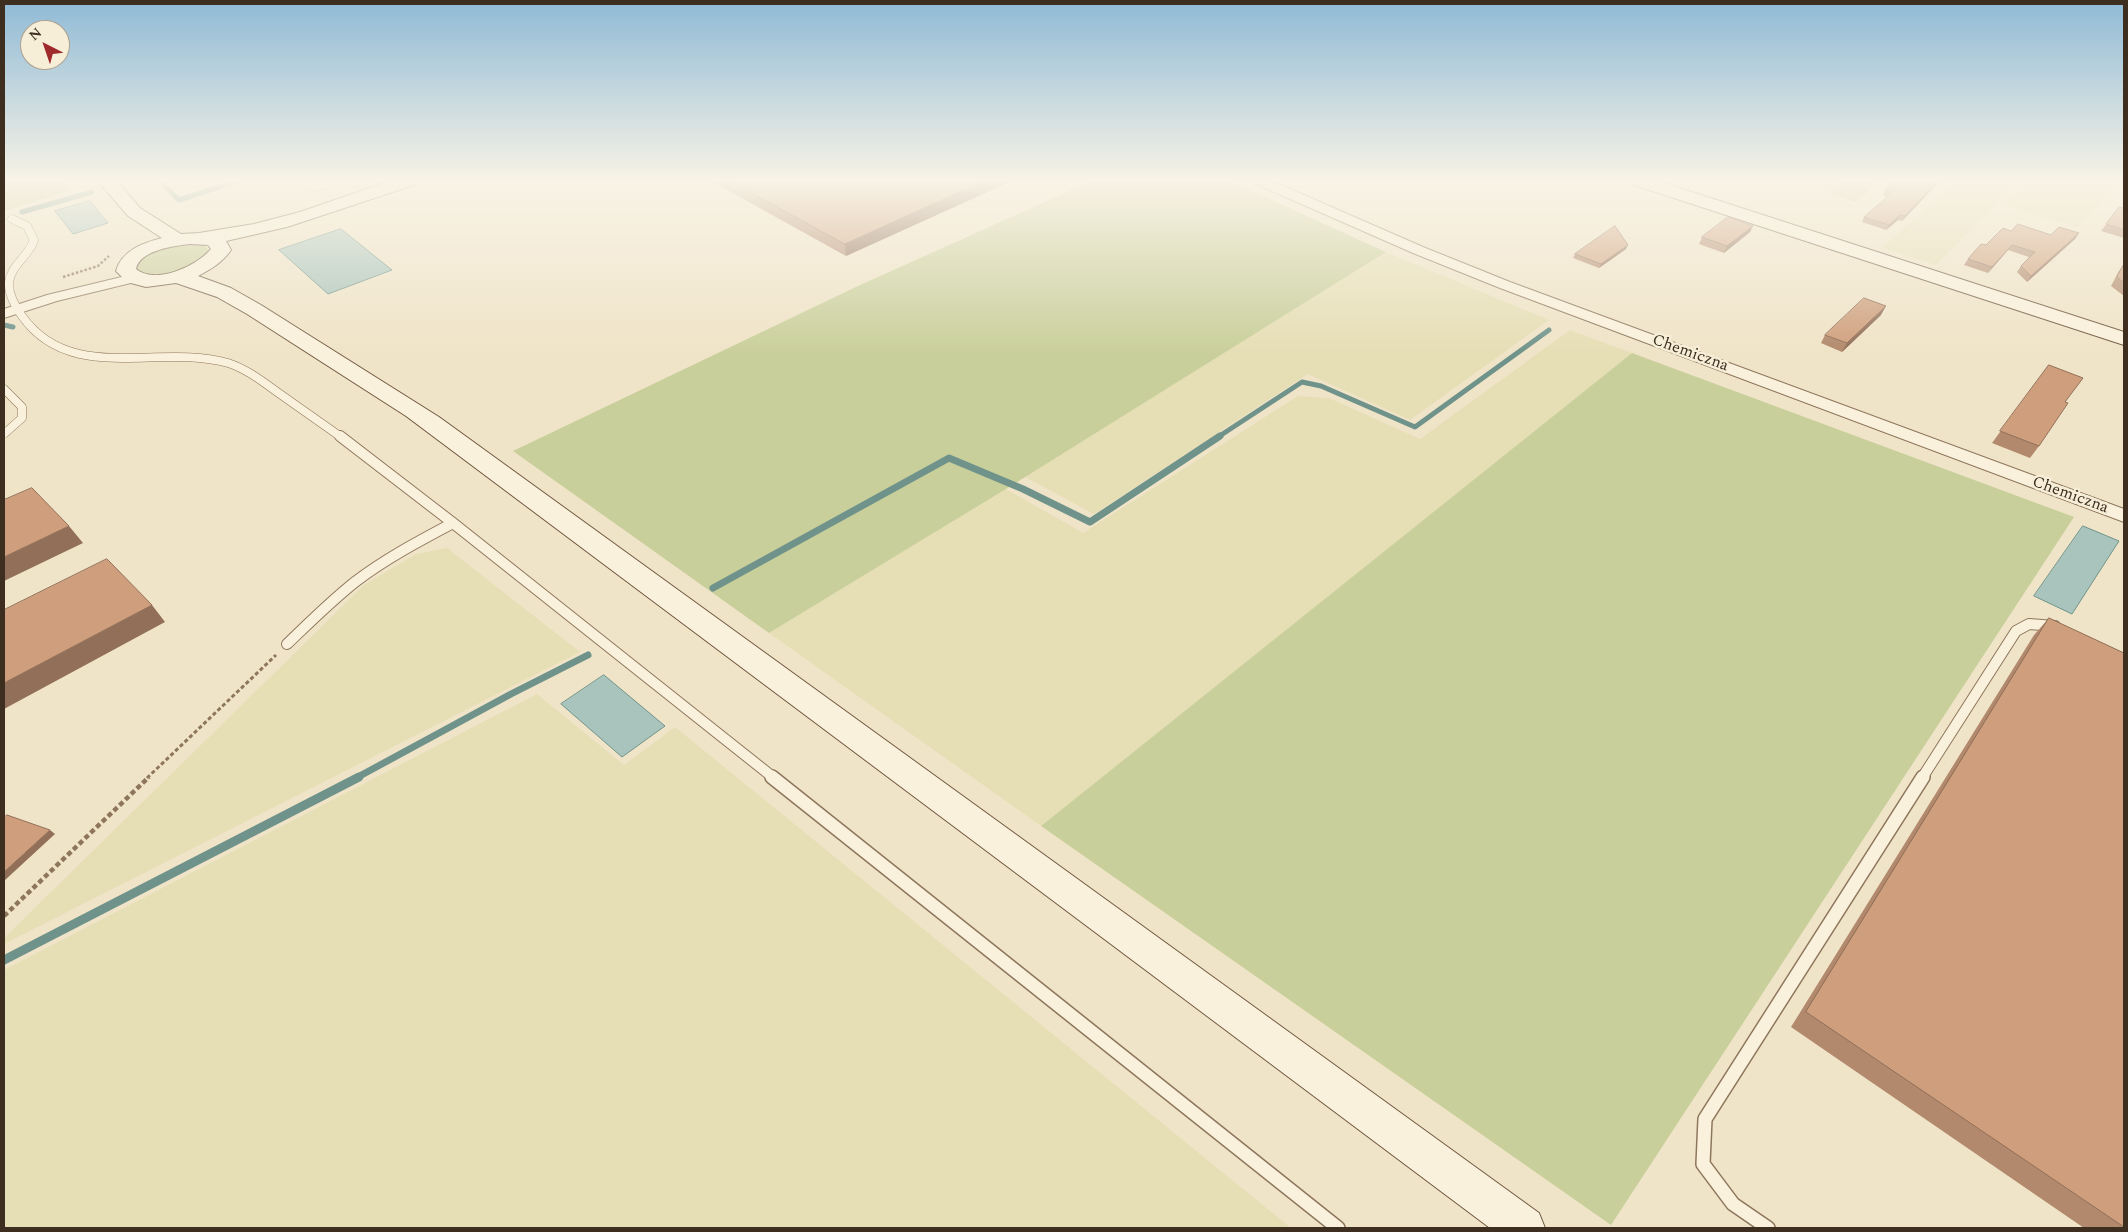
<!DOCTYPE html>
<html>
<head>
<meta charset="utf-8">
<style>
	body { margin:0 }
	#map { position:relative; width:2128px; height:1232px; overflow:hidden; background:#f0e4c8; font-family:Spectral,serif }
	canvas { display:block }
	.frame { position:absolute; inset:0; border:5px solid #3d2e20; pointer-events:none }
	.north { position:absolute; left:20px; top:20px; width:50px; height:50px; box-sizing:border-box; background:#f7eed8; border:1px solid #ada18e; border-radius:50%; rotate:319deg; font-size:14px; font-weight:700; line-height:20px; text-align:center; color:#3d2e20 }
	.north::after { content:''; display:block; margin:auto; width:18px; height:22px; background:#9e2a2b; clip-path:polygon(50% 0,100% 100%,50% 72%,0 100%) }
</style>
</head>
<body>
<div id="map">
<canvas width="2128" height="1232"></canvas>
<div class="frame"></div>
<div class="north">N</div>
</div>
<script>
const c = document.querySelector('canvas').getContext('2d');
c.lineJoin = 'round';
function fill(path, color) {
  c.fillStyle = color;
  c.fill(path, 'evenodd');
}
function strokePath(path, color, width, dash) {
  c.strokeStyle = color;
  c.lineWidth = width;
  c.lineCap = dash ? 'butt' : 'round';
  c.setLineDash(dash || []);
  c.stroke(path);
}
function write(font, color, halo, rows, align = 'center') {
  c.font = font + ' Spectral,serif';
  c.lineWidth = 5;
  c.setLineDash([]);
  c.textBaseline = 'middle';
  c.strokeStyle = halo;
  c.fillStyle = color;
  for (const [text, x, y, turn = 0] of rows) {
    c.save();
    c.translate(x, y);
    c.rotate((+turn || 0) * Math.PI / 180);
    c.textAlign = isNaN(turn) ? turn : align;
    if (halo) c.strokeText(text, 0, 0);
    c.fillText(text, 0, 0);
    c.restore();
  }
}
fill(new Path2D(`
	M 1790,181 L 1849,181 L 1831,194 Z
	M 1956,181 L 2021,181 L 1936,265 L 1882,248 Z
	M 2029,181 L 2118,181 L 2078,228 L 2004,205 Z
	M 1386,252 L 1549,320 L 1410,420 L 1308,374 L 1094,514 L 1025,477 Z
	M 1570,330 L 1632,353 L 1041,826 L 769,633 L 1006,489 L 1083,533 L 1298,396 L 1329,398 L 1420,439 Z
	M 447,548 L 580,652 L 4,944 L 4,938 L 364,585 L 416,554 Z
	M 537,694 L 624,765 L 675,727 L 1291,1228 L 4,1228 L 4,970 Z`), '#e6deb5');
fill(new Path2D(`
	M 4,181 L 65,181 L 73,190 L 4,211 Z
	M 1091,181 L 1230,181 L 1386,252 L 1006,489 L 769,633 L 513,451 L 858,286 Z
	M 1849,181 L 1881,181 L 1855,202 L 1831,194 Z
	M 182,243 L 204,245 L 209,250 C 205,270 153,281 137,270 L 136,267 C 146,250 164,248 182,243 Z
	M 1632,353 L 2074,517 L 1611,1225 L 1041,826 Z`), '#c9cf9b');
const water = new Path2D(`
	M 90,201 L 108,223 L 73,234 L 55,211 Z
	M 341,229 L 392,270 L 328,294 L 279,250 Z
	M 2083,526 L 2119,541 L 2072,614 L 2034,596 Z
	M 604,675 L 665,726 L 622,757 L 561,704 Z`);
fill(water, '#a9c4bc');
strokePath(water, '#6f938a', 1);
strokePath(new Path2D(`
	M 160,181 L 179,200 L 237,181
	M 22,212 L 92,192
	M 4,325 L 13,327
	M 1218,437 L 1302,382 L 1321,386 L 1415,427 L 1549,330`), '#6f938a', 5);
strokePath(new Path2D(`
	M 713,588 L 949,458 L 1023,489 L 1090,522 L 1220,436
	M 356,778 L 511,694 L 588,655`), '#6f938a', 7);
strokePath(new Path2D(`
	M 4,960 L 359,777`), '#6f938a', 9);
const laneFar2 = new Path2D(`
	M 301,181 L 315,187 L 338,181
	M 12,219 L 27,226 L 34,240 C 29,256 11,265 9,282 C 8,294 15,306 22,316 C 71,385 158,343 228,363 C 247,369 263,382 280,394 C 300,408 321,423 341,437
	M 4,389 L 22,407 L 22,418 L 4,434`);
const laneFar1 = new Path2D(`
	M 340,436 L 453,523 L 774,778
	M 287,644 C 309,623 331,601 355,582 C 385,559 419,541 453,523
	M 1922,778 L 2016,631 L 2029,624 L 2055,626`);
const lane = new Path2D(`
	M 772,777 L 1338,1228
	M 1768,1228 L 1733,1204 L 1703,1164 L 1705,1119 L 1923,777`);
const street = new Path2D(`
	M 1255,181 L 1272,181 L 1423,247 L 1510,282 L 2124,509 L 2124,522 L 1500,288 L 1413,253 L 1256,184 Z
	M 134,274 L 139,275 L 141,278 L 139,281 L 57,301 L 4,318 L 4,309 L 47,295 Z`);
const secondary = new Path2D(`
	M 98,181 L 117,181 L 140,208 L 181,234 L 199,233 L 254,224 L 300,212 L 390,181 L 417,181 L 414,185 L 287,227 L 226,241 L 231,250 C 222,263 211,269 198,276 L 231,288 L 261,305 L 439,417 L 1539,1213 L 1545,1228 L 1490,1228 L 406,416 L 247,314 L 217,297 L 176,283 L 146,287 L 127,282 L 116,271 C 122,250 143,243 162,238 L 128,216 ZM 190,244 L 208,245 L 211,249 C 197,266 156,285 136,269 C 140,250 174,246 190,244 Z
	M 1631,181 L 1658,181 L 2124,332 L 2124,345 L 1634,185 Z`);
strokePath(laneFar2, '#8d765c', 9);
strokePath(laneFar1, '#8d765c', 12);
strokePath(lane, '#8d765c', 16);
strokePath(street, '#8d765c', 2);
strokePath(secondary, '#6f573f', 2);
strokePath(new Path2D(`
	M 63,277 L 98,266 L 109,256`), '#8d765c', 2.5, [2.5, 2]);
strokePath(new Path2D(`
	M 147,778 L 276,655`), '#8d765c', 3, [4, 2.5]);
strokePath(new Path2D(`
	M 4,916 L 149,777`), '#8d765c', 4.5, [5, 3]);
strokePath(laneFar2, '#faf1dc', 8);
strokePath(laneFar1, '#faf1dc', 10);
strokePath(lane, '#faf1dc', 13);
fill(street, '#faf1dc');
fill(secondary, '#faf1dc');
fill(new Path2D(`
	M 711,181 L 1007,181 L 1007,183 L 846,256 Z
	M 1940,181 L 1902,221 L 1898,220 L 1886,230 L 1862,222 L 1864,217 L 1888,197 L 1883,195 L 1885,190 Z
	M 2124,205 L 2124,238 L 2101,231 L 2119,207 L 2122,208 Z
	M 1750,232 L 1724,253 L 1699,244 L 1702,237 Z
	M 2079,233 L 2075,239 L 2027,282 L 2017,272 L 2021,266 L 2029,257 L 2008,250 L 1988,273 L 1964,265 L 1968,259 L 1986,245 L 2051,235 Z
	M 1626,249 L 1599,268 L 1573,258 L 1575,254 Z
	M 2124,264 L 2124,296 L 2111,286 L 2119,271 Z
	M 1881,315 L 1842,352 L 1821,343 L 1825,335 Z
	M 2049,365 L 2039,446 L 2030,458 L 1992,443 Z
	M 2049,618 L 2124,653 L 2124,1228 L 2084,1228 L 1791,1027 L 2034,635 Z`), '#b2896c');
fill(new Path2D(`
	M 983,181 L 1007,181 L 1007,183 L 846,256 L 845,244 Z
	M 1938,181 L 1940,181 L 1902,221 L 1905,216 Z
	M 1900,215 L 1898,220 L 1886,230 L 1889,225 Z
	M 1753,226 L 1750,232 L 1724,253 L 1727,246 Z
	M 2079,233 L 2075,239 L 2027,282 L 2031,276 Z
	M 1628,245 L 1626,249 L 1599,268 L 1601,264 Z
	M 2012,245 L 2008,250 L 1988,273 L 1992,267 Z
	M 1886,306 L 1881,315 L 1842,352 L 1847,343 Z
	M 69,526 L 83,543 L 4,581 L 4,557 Z
	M 152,605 L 165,622 L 4,709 L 4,683 Z
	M 50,830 L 55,834 L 4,881 L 4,872 Z`), '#916f58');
const building = new Path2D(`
	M 730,181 L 983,181 L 845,244 Z
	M 1894,181 L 1938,181 L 1905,216 L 1900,215 L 1889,225 L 1864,217 L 1893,192 L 1885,190 Z
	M 2124,205 L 2124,230 L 2106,224 L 2119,207 L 2122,208 Z
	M 1728,217 L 1753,226 L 1727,246 L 1702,237 Z
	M 2018,224 L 2051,235 L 2059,227 L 2079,233 L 2031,276 L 2021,266 L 2035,252 L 2012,245 L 1992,267 L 1968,259 L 1981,244 L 1986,245 L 2003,228 L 2011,231 Z
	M 1615,226 L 1628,245 L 1601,264 L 1575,254 Z
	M 2124,264 L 2124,283 L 2117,277 Z
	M 1864,298 L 1886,306 L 1847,343 L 1825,335 Z
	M 2049,365 L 2083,378 L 2065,402 L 2068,403 L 2039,446 L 2000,431 Z
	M 32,488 L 69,526 L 4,557 L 4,500 Z
	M 107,559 L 152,605 L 4,683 L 4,610 Z
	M 2049,618 L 2124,653 L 2124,1227 L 1806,1012 Z
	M 7,815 L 50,830 L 4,872 L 4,818 Z`);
fill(building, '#cf9f7d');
strokePath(building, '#916f58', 1);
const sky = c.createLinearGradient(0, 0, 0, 354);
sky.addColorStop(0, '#8fbad6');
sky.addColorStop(0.51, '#f8f3e6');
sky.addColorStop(1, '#f8f3e600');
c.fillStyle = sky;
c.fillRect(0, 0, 2128, 354);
write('16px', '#3d2e20', '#f7eed8', [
	["Chemiczna",1690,354,20],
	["Chemiczna",2070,496,20]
]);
</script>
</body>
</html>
